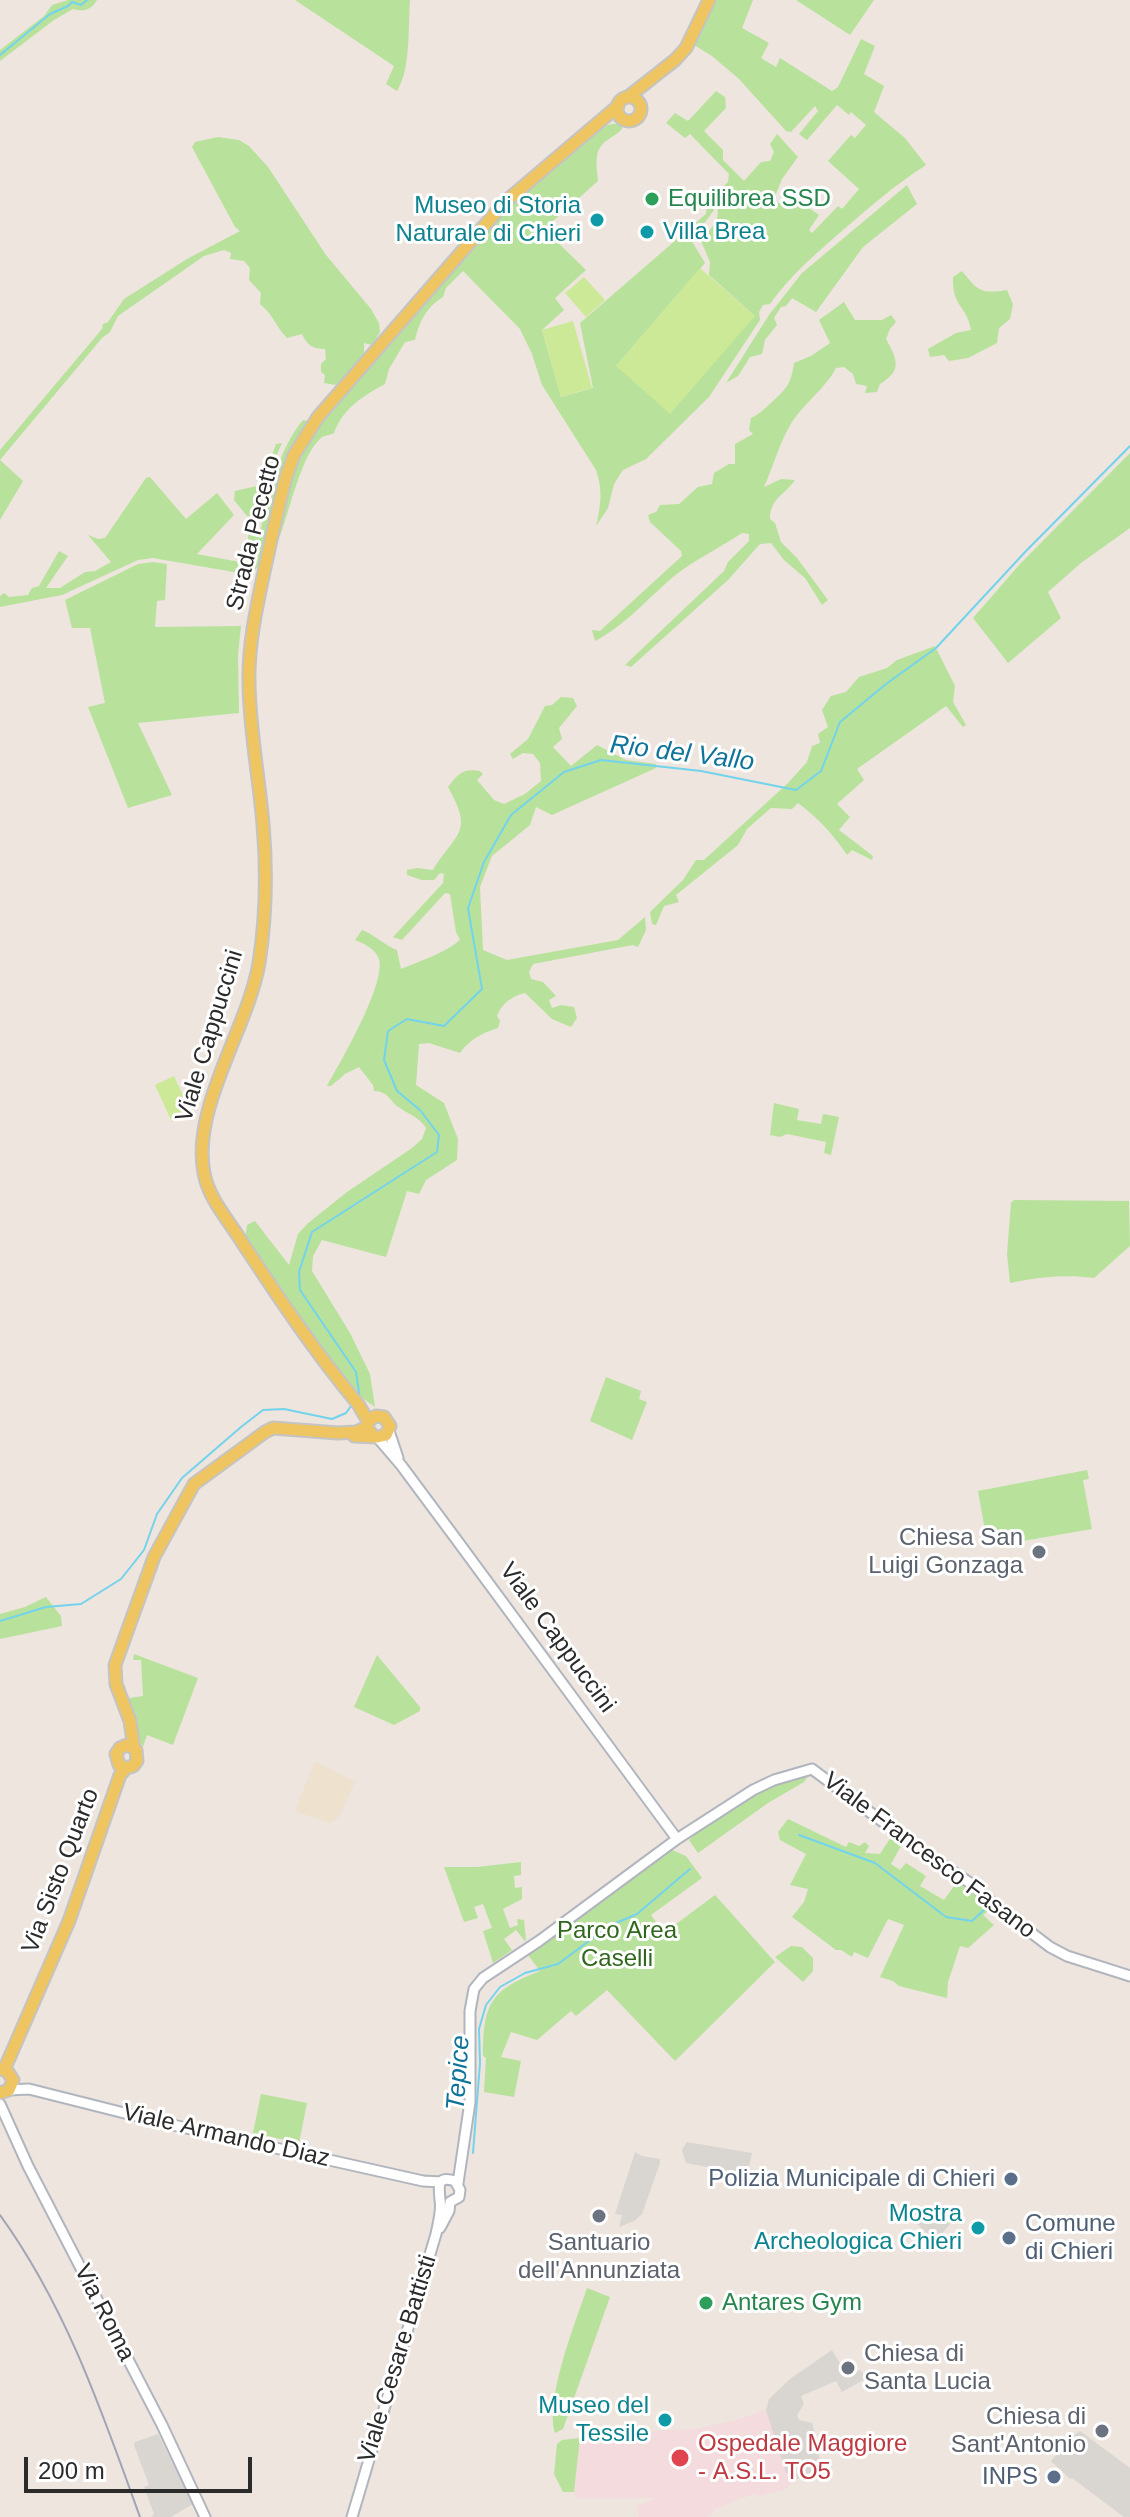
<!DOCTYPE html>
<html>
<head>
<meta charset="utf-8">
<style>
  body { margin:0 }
  #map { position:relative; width:1130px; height:2517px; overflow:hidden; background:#ede5de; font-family:Helvetica,sans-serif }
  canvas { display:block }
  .scale { position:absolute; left:24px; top:2457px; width:228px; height:36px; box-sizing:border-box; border:4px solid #2b2b2b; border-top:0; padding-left:10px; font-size:24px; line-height:28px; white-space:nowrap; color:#2b2b2b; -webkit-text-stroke:6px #fff; paint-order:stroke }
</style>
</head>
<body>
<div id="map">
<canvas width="1130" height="2517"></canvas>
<div class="scale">200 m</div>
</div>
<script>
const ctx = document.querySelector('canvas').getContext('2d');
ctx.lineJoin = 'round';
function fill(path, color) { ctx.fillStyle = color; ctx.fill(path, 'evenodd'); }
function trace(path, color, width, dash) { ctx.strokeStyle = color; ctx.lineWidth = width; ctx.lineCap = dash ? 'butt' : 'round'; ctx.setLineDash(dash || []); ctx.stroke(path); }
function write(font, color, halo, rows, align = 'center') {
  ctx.font = font + ' Helvetica,sans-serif'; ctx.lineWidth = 6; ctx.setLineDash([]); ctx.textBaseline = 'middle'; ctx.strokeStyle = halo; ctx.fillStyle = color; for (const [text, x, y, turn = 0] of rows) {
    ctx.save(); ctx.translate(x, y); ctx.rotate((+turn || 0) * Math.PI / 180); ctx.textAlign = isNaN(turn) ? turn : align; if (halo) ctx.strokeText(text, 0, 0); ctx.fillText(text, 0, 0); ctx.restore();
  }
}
fill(new Path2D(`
  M315 1761 355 1782 339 1817 330 1823 295 1811Z`), '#eee1cd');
fill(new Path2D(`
  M767 2409 791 2483 786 2489 758 2497 756 2494 748 2496 714 2509V2513L706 2517H639L638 2506 655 2498H576L574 2492 580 2434 696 2429 740 2419Z`), '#f3dbde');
fill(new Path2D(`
  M68 0H97C91 10 84 12 73 9L54 20 0 61V50L44 16 52 5Z
  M295 0H410C408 26 411 69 397 91L386 84 394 66Z
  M715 0H753L742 28 769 43 761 58 776 67 780 58 832 91 838 87 861 39 875 46 864 74 884 86 874 112 905 138 926 165C896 184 870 207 843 230 816 254 791 274 770 304L763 305 759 312 760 320 709 397 646 459 623 470 614 484 608 508 596 526C601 505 603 490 596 470L542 385 532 354 520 329 463 271 446 288 443 297C426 308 420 320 415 340L405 342 389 369 385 384C363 396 343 408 334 433 333 434 324 436 322 437 301 454 290 510 280 536L275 535C285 493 299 455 322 419L493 221 523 190 593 131C601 128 613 121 622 125V129C616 136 606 139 601 146 594 155 597 170 598 181L544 229 586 270 555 298 564 310 542 330 561 397 593 388 580 323 706 214 708 197 714 210 694 237 693 243 705 263 616 366 755 316 709 275 710 262 701 241C704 233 708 233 713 226 721 216 717 205 715 194L728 182 729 174 690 134 685 138 666 123 675 113 688 121 716 91 725 97 726 108 704 131 723 150V160L744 181 761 162 770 161 774 152 770 144 777 134 798 157 782 179 773 201 783 204 795 188 804 194 800 202 819 215 809 230 812 233 838 206 842 209 859 189 828 161 851 135 855 138 866 125 851 112 849 115 837 105 807 140 799 134 818 111 815 106 791 132 786 131 739 79 712 56 694 45Z
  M796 0H874L850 35Z
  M218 137 239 140 249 146 268 167 326 255 371 309 379 323 380 332 372 345 364 343V355L336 385 324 383 325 375 321 372V364L326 359 325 349C313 349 307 345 302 334L287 338C276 327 273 314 260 304L261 293 249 280 250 268 244 261 230 259 231 253 224 250 204 256 118 316 110 332 102 338 0 460 23 481 0 520V450L102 329 103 324 108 322 124 299 187 259 240 231 235 227 192 147 195 142Z
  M907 185 917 204 863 247 816 312 792 298 786 306 781 307 774 318 777 325 765 340 762 354 750 357 738 376 726 383 769 315 802 273Z
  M962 271C978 291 981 294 1007 290L1013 304 1010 319 999 328 997 343 968 358 949 361 944 355 930 357 928 349 956 333 971 330C967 305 952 308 953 277Z
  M844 302 855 320H882L891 315 896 322 890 329 886 339C897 359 903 370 880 384L877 392 865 393 867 386 856 384 853 374 844 367 836 368C826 388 805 402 792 422 779 443 774 465 764 487L781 479 795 480C785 495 770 498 770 519L775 523 781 542 797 558 828 600 822 605 805 578 784 560 771 543 760 544 728 580 631 667 625 665 724 571 728 562 749 541V534L742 533C720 548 694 560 673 577 647 599 626 625 595 641L592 630 600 631 682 556 681 551 650 522 648 515 656 512 660 505 679 504 698 487 712 484 714 473 729 464H735V444L753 434 749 430 751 418C760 414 764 409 772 402 787 388 791 384 794 363L811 356 830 343 819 320Z
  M303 420 311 422 298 440 264 559 251 575 153 558 138 560 62 595 0 607V596L4 593 9 597 28 595 32 588 39 586 59 551 68 556 46 588H60L85 572 95 571 111 562 88 535 98 539 105 538 146 478 150 477 186 519 217 493 234 515 197 554 245 563 248 560V534L257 535 260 532C270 492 277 452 303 420Z
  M282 443 271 468 260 517 252 522 234 500 235 491 261 485 276 444Z
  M1130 453V528L1081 563 1048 592 1061 618 1008 663 973 618 1020 564Z
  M153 562 167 564 165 600 157 601 155 627 241 626 238 655 239 713 138 723 172 795 128 808 88 707 105 703 90 628H72L65 600 138 564Z
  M935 646 955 686 953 702 966 725 963 727 946 706 857 769 864 780 837 804 850 817 839 830 873 856 872 860 852 850 847 855C833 834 818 818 798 803L792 809 771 808 747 829 738 845 676 895 679 902 664 906 656 925 652 924 650 912 683 880 696 860H704L788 783 807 762 812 746 820 743 818 734 828 727 822 710 831 696 846 692 859 677 887 668 897 660Z
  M561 697 573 698 577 706 559 728 562 739 553 747 571 766 597 745 626 760 656 764V768L552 815 536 807 530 825 492 856 480 887 483 950 507 960 618 940 645 917 646 930 638 947 633 945 533 964 529 972 531 979 543 982 556 996 549 1000 552 1008 561 1005 574 1007 577 1018 571 1027 552 1019 525 993C512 996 502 1003 497 1016L500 1021 498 1028C482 1033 470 1039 460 1053L429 1043 419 1044 416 1085 444 1103 458 1139 457 1160 426 1180 419 1194 407 1191 386 1257 322 1240 313 1256 312 1271 350 1333 370 1374 375 1407 357 1394 335 1364 329 1361 245 1239 247 1225 255 1221 289 1265 298 1234 307 1224 347 1192 412 1148 422 1139 426 1128C419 1117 410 1115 400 1108 389 1102 391 1092 374 1091L373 1085 359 1067 345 1074 331 1086H327C341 1061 386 984 379 959 375 948 364 944 355 940L362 930C375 935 384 945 397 950L401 969C422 960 443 954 460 940L456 932 450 894 445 893 402 940 393 937 443 883 444 874 440 873 434 880H422L407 875V870L417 868 433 870C457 831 474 834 448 787 458 774 463 768 480 771L483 774 477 780 494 800 504 804 525 794 541 781 540 763 533 754 523 753 513 759 510 754 528 739 545 706 552 705Z
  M774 1103 799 1109 797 1120 821 1124 823 1114 839 1117 831 1155 824 1153 826 1142 787 1134 780 1137 770 1135Z
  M1014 1200 1129 1201 1130 1246 1094 1278C1065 1274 1039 1277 1010 1283L1007 1254 1011 1203Z
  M606 1377 641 1391 639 1399 647 1402 632 1440 590 1421Z
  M1087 1470 1089 1479 1083 1480 1092 1529 988 1547 978 1491Z
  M46 1597 61 1616 62 1626 0 1639V1614L25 1607Z
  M134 1654 198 1678 173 1745 147 1735 143 1747 138 1739 136 1718 129 1700 130 1698 143 1696 141 1660H133Z
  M377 1655 420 1707V1711L394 1725 354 1707Z
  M799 1775H809L804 1782 768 1803 698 1853 689 1840 695 1834 751 1795Z
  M788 1819 846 1847 849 1842 859 1846 865 1842 869 1846 865 1853 880 1854 891 1837 901 1846 891 1864 900 1870 906 1863 926 1876 920 1886 944 1900 957 1882 992 1908 983 1915 994 1925 968 1948 960 1946 948 1982 947 1998 899 1986 893 1981 880 1977 904 1925 888 1919 868 1958 854 1952 852 1957 841 1950H836L792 1917 804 1902 808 1889 790 1885 806 1854 780 1840 778 1832Z
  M672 1850 686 1856 702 1878 651 1915 664 1933 715 1895 775 1962 675 2061 607 1990 576 2016 571 2011 537 2040 511 2032 501 2057 521 2061 514 2097 484 2092 486 2058 483 2056C483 2003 491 1990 540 1971L528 1955Z
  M521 1862V1875L514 1876 515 1888 522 1887V1899L503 1909 510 1928 518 1925 517 1919 524 1920 526 1940 525 1941 516 1930 504 1939 512 1950 493 1963 483 1931 492 1928 483 1904 474 1907 478 1918 464 1922 444 1867H477Z
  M791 1946 802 1947 813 1958V1971L803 1982 775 1957Z
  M261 2094 307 2103 299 2143 253 2133Z
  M587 2288 610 2297 563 2429 555 2433C545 2398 575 2324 587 2288Z
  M580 2438 574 2492H563L554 2474 557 2444 562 2440Z`), '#b8e29b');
fill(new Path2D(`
  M700 268 755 316 670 414 616 366Z
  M584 277 605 300 586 317 565 293Z
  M573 321 592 388 561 397 542 330Z
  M174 1076 191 1113 172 1122 155 1085Z`), '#cbe997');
fill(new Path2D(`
  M687 2142 752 2153 748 2170 745 2174 686 2163 682 2150Z
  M635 2152 642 2156 660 2159V2163L642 2214 634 2221 619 2227 622 2215 615 2214Z
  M934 2204 953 2221 935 2241 916 2223Z
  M832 2350 848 2377 860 2370 867 2378 842 2392 836 2381 801 2396 804 2404 797 2415 799 2420 812 2423 820 2449 817 2451 823 2466 791 2482 788 2473H786L766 2410 769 2399 790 2379Z
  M1080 2431 1130 2468V2517H1124L1072 2478 1070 2479 1051 2461 1070 2438Z
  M158 2434 193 2504 171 2517H151L154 2514 144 2487 149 2485 134 2445 135 2442Z`), '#d9d5d0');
trace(new Path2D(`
  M0 55 50 14 68 6 72 2 81 5 87 0
  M357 1397 359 1393 356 1372 300 1290 299 1272 312 1232 437 1152 439 1135 420 1110 397 1091 384 1060 388 1031 407 1019 444 1026 482 989 468 908 484 862 511 815 564 772 601 760 701 771 796 790 821 771 840 722 886 684 936 648 1026 551 1130 446
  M0 1621 46 1607 81 1604 121 1579 144 1550 157 1514 182 1478 241 1427 263 1410 284 1409 332 1419 346 1413 351 1406
  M799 1835 875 1863 946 1917 972 1921 986 1908
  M473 2153 480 2063 479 2029 486 2005 500 1987 525 1973 558 1964 609 1926 637 1914 690 1869`), '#73d3ec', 2);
const minor = new Path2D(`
  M389 1431 398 1458
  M377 1437 401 1465 456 1539 677 1839
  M9 2090 29 2089 164 2123 423 2181 441 2182
  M0 2104 28 2166 162 2425 205 2517
  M458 2183 470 2102V2011L474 1989 483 1978 539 1941 677 1839 753 1790 774 1780 812 1769 922 1851 973 1885 1000 1909 1050 1947 1067 1956 1130 1976
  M440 2228 449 2211 450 2202
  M352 2517 436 2234C438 2224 442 2210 440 2200 439 2187 436 2175 455 2181L460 2190 459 2197 450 2202`);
const major = new Path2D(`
  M628 97 675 60 686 48 709 0
  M617 109a12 12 0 1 1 24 0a12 12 0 1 1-24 0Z
  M368 1421 358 1404C314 1351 276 1294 238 1236 225 1216 208 1196 204 1173 191 1108 248 1028 259 963 266 918 267 870 263 824 259 778 250 732 249 685 248 646 256 610 264 572 271 540 278 508 286 477L294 455 318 417 505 202 618 106
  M354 1436 377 1437 386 1435 390 1426 384 1417 376 1416 368 1421 367 1427 372 1435
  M134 1748 130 1721 116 1684 115 1665 154 1557 194 1484 265 1432 273 1428 338 1433 356 1432 367 1427
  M126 1768 119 1765 116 1754 120 1748 127 1745
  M0 2069 7 2071 13 2080 9 2090 0 2093
  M4 2070 69 1921 120 1775 126 1768 133 1766 137 1761 136 1750 130 1746`);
trace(minor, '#b1b5be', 13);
trace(major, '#c4c4c4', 15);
trace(minor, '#fff', 9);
trace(major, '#eec561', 11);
trace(new Path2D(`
  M0 2215C66 2306 102 2412 140 2517`), '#a0a4b5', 2);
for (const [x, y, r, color] of [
  [652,199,8,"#2e9e5b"],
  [597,220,8,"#0f9aa8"],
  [647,232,8,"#0f9aa8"],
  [1039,1552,8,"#6b7280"],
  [1011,2179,8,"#5c6f8a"],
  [599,2216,8,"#6b7280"],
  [978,2228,8,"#0f9aa8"],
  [1009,2238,8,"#5c6f8a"],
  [706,2303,8,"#2e9e5b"],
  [848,2368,8,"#6b7280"],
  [665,2420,8,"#0f9aa8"],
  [1102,2431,8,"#6b7280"],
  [680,2458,10,"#e0444e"],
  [1054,2477,8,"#5c6f8a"]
]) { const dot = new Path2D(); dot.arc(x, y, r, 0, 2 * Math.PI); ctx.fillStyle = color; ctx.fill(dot); trace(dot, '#fff', 3); }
write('24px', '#27864d', '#fff', [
  ["Equilibrea SSD",668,199],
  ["Antares Gym",722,2303]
], 'left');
write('24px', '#0d838f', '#fff', [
  ["Museo di Storia",581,206],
  ["Naturale di Chieri",581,234],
  ["Villa Brea",663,232,"left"],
  ["Mostra",962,2214],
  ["Archeologica Chieri",962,2242],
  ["Museo del",649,2406],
  ["Tessile",649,2434]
], 'right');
write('24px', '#2b2b2b', '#fff', [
  ["Strada Pecetto",254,533,-76],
  ["Viale Cappuccini",210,1036,-73],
  ["Viale Cappuccini",557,1638,54],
  ["Viale Francesco Fasano",929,1856,37],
  ["Via Sisto Quarto",61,1871,-69],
  ["Viale Armando Diaz",226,2136,13],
  ["Via Roma",104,2313,63],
  ["Viale Cesare Battisti",398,2359,-73]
]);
write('24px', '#5b616d', '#fff', [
  ["Chiesa San",1023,1538],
  ["Luigi Gonzaga",1023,1566],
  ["Santuario",599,2243,"center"],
  ["dell'Annunziata",599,2271,"center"],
  ["Chiesa di",864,2354,"left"],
  ["Santa Lucia",864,2382,"left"],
  ["Chiesa di",1086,2417],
  ["Sant'Antonio",1086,2445]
], 'right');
write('24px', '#30671c', '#fff', [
  ["Parco Area",617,1931],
  ["Caselli",617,1959]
]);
write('24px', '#4e5e75', '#fff', [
  ["Polizia Municipale di Chieri",995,2179],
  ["Comune",1025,2224,"left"],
  ["di Chieri",1025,2252,"left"],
  ["INPS",1038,2477]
], 'right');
write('24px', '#be3a42', '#fff', [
  ["Ospedale Maggiore",698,2444],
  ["- A.S.L. TO5",698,2472]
], 'left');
write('italic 26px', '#10739a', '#fff', [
  ["Rio del Vallo",682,754,7],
  ["Tepice",459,2073,-86]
]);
</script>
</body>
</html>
